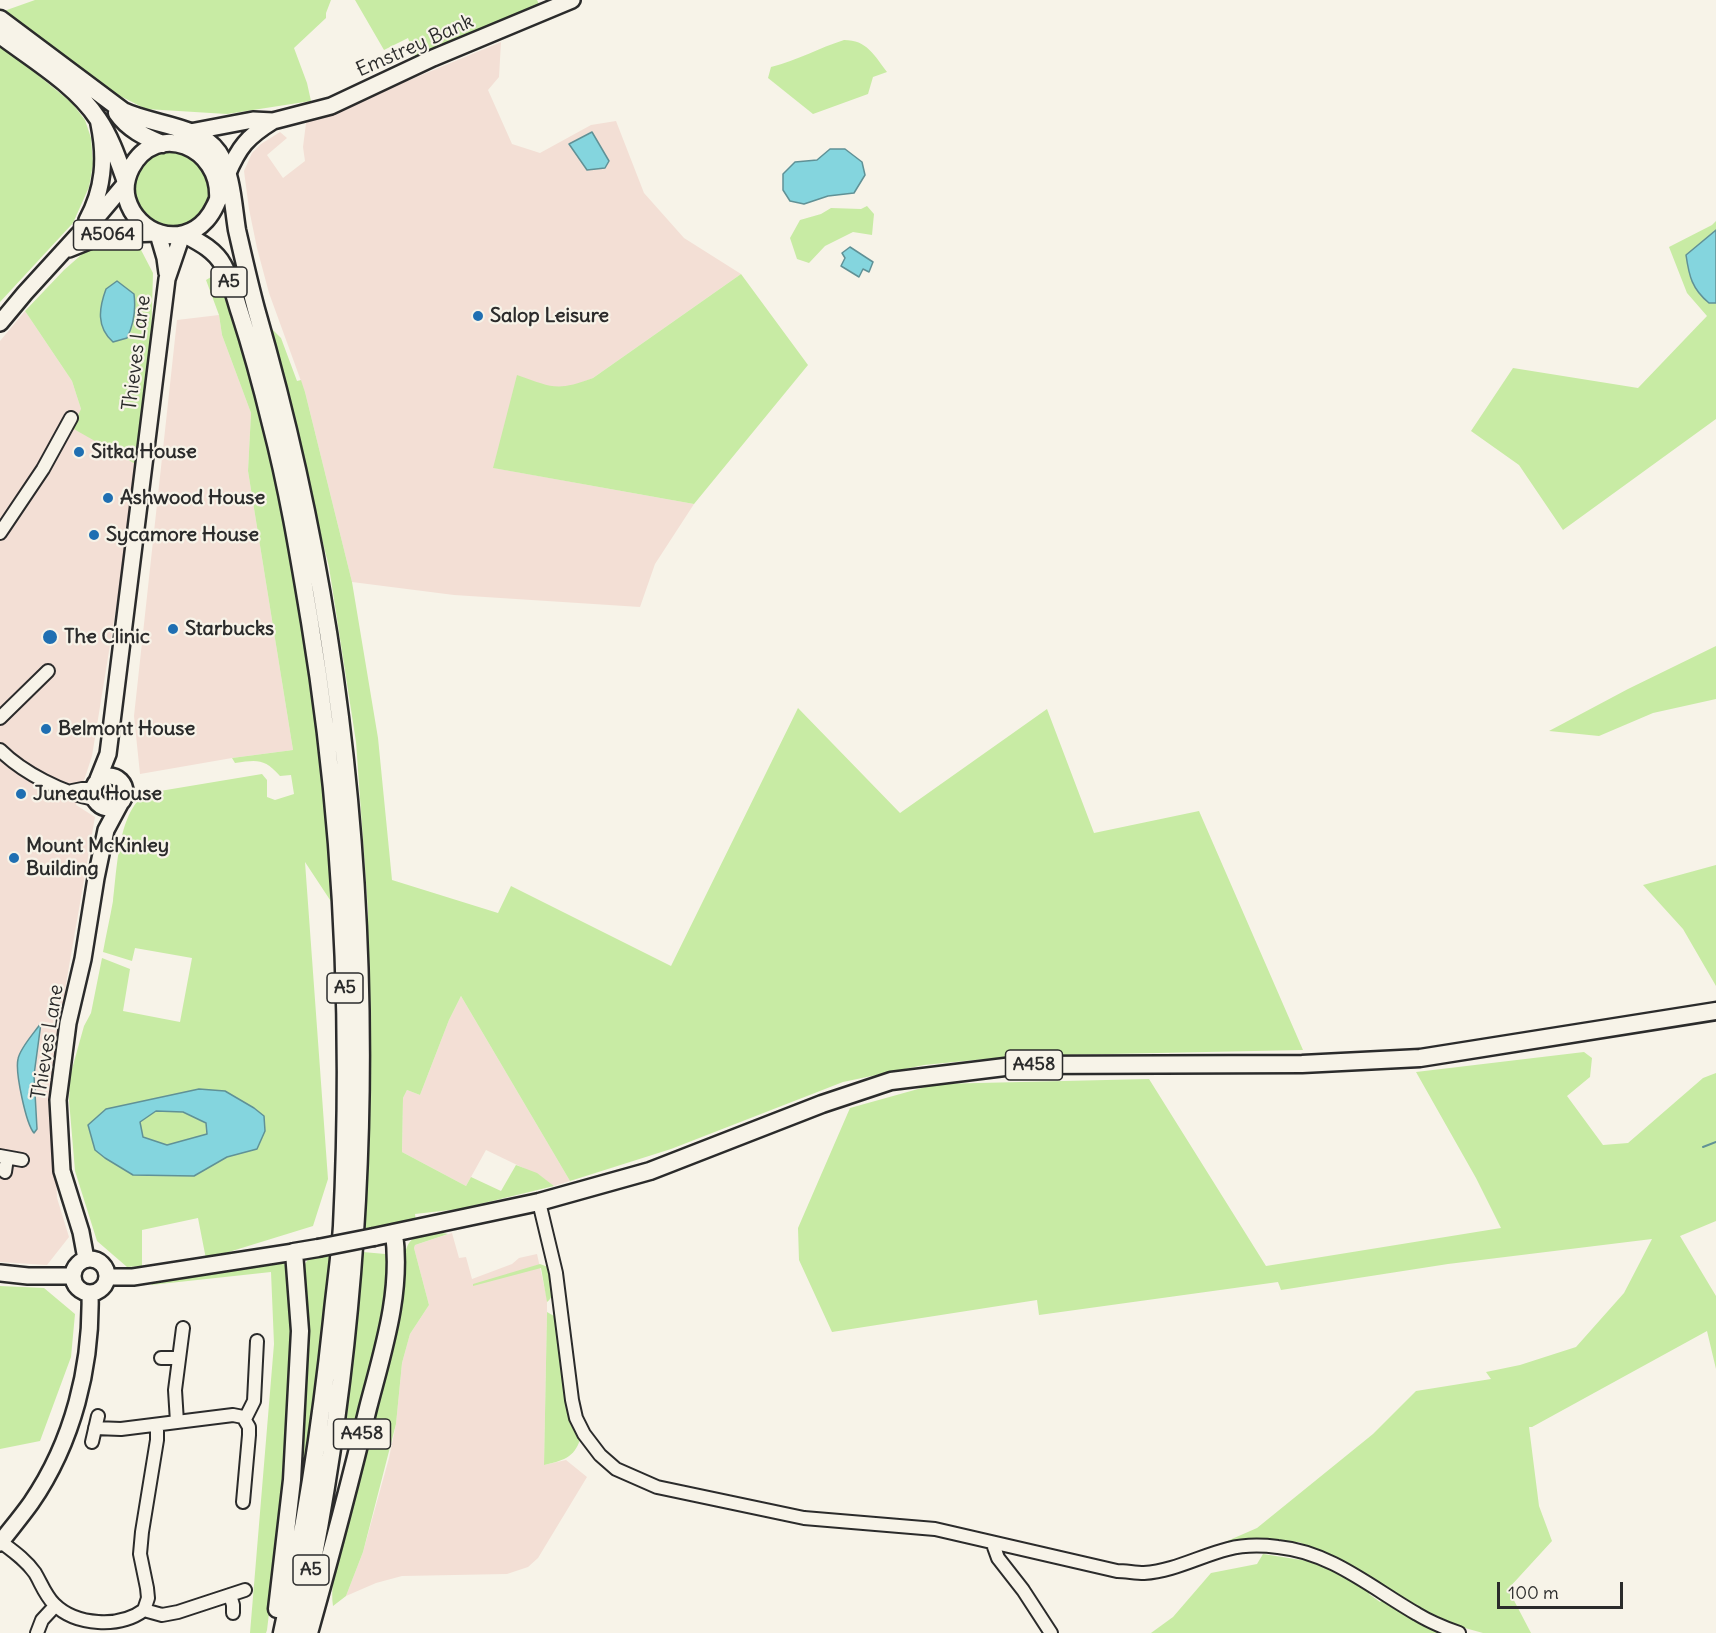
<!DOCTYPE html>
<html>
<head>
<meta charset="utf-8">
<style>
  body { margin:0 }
  #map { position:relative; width:1716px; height:1633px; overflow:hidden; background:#f7f3e8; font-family:Delius,sans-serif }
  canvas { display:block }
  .scale { position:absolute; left:1497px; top:1582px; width:126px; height:27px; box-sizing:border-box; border:3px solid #2b2b2b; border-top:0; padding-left:8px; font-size:18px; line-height:21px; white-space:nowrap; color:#2b2b2b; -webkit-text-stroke:4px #f7f3e8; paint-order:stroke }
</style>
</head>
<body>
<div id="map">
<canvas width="1716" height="1633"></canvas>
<div class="scale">100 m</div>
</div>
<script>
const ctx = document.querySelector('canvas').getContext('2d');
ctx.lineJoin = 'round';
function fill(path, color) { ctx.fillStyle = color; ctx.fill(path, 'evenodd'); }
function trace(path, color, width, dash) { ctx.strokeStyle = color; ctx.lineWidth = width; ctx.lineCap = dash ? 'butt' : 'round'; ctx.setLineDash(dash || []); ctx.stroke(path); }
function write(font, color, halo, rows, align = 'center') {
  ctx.font = font + ' Delius,sans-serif'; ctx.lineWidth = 4.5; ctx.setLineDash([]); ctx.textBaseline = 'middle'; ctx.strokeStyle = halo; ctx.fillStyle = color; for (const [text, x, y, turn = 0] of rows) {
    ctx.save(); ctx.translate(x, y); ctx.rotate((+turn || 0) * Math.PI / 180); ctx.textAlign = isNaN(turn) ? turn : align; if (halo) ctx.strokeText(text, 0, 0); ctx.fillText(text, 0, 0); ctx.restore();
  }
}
fill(new Path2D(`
  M501 42 499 77 488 90 512 144 540 153 591 125 616 121 644 193 684 238 741 274 593 378 573 386 553 388 494 468 694 504 655 564 640 607 454 595 352 582 305 392 269 293 257 248 249 209 244 171 252 153 261 144 280 132 287 138 267 155 283 178 305 161 303 147 306 123Z
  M25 311 72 381 81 409 139 466 92 756 76 805 95 817 67 978 52 1081 57 1198 69 1237 47 1265 0 1262V341Z
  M219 315 222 335 251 413 248 471 293 750 232 758 140 774 134 716 177 320Z
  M461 996 570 1181 554 1186 540 1176 486 1150 466 1186 402 1152 403 1098 407 1090 420 1095 449 1020Z
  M452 1233 459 1258 466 1257 472 1279 512 1264 519 1258 537 1254 547 1299V1312L544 1465 566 1460 587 1477 538 1558 528 1567 507 1574 402 1576 376 1583 346 1596 363 1552 389 1458 396 1424 402 1363 410 1334 429 1305 414 1248 415 1245Z`), '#f3dfd5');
fill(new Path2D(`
  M35 0H331L326 13V18L294 48 307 83 311 101 227 114 146 109 110 91 33 37 4 11Z
  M355 0H537L540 6 416 61 408 38 384 50Z
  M844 40C867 40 874 55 887 72L873 77 868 94 813 114 768 78 771 67C798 60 819 48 844 40Z
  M0 44 72 103 85 120 91 138 93 164 89 187 73 223 0 302Z
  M182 148 210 173C210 196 211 212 187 223 145 242 110 181 155 152 161 148 174 149 182 148Z
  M867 206 874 214 872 235 853 232 825 246 809 263 797 259 790 238 800 220 821 214 831 208 861 209Z
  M1716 221V230L1713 232 1709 303H1716V419L1563 530 1519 465 1471 431 1513 368 1638 388 1707 316 1687 293 1669 247 1712 225Z
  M107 245 140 248 153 273 151 344 139 466 72 428 81 409 72 381 25 311 64 270 89 248Z
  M216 274 250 369 298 590 315 700 334 906 305 862 328 1179 313 1226 206 1259 198 1218 142 1230V1266L127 1267 97 1241 75 1171 69 1100 70 1076 84 1026 91 1013 102 958 130 969 123 1011 180 1022 192 958 135 948 132 961 103 952C106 935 110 918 113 901 117 871 118 808 148 793L262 774 267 780V797L275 800 294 794 291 775 280 776C264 758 257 760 235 763L232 758 293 750 248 471 251 413 222 335 219 315 206 280Z
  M741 274 808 365 694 504 493 468 517 375C552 387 556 392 593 378Z
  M269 326 281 338 297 381 301 380 305 392 352 582 378 738 392 880 498 913 511 886 671 966 798 708 900 813 1047 709 1094 833 1199 811 1303 1050 1060 1055 985 1059 924 1065 843 1082 671 1149 570 1181 461 996 449 1020 420 1095 407 1090 403 1098 402 1152 466 1186 471 1177 501 1191 516 1165 537 1173 554 1186 459 1209 415 1214 416 1222 364 1229 369 1130 368 910 356 742 329 567Z
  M1716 646V699L1653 713 1599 736 1549 731 1628 689Z
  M1716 865V986L1683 929 1643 885Z
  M1584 1052 1592 1058 1590 1077 1567 1096 1603 1145 1628 1143 1703 1078 1716 1073V1221L1680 1236 1716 1296V1369L1707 1331 1532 1427H1529L1539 1506 1552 1541 1508 1589 1531 1633H1483L1454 1625 1423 1612 1384 1585 1299 1542H1225L1257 1528 1373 1434 1416 1391 1491 1379 1486 1372 1520 1365 1576 1347 1624 1293 1652 1239 1448 1264 1281 1290 1278 1282 1039 1315 1037 1300 832 1332 799 1260 798 1228 850 1108 936 1084 1149 1079 1266 1266 1501 1228 1476 1178 1416 1072Z
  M438 1232 448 1234 415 1245 414 1248 429 1305 410 1334 402 1363 396 1424 363 1552 346 1596 333 1606C329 1576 344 1536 351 1507 367 1444 384 1382 397 1319 401 1298 399 1265 407 1247 412 1234 426 1234 438 1232Z
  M332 1252 318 1397 294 1553H288L303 1267 311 1255Z
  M363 1252 385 1254 390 1272 370 1368 353 1428H346Z
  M280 1260 290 1270 294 1308 288 1421 280 1522 267 1630 266 1633H250L274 1344 271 1272 151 1285 156 1280Z
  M540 1264 548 1267C553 1277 558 1294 547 1302L541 1268 473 1286V1284Z
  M0 1286 44 1288 75 1314 71 1357 40 1441 0 1449Z
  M547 1312 554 1316 558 1321 565 1395 580 1439C575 1458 561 1461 544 1465Z
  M1263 1554 1308 1561 1336 1571 1369 1590V1594L1380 1602 1383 1599 1445 1633H1151L1173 1617 1211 1573 1257 1564Z`), '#c8eba4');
const water = new Path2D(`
  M592 132 609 161 605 168 587 170 569 144Z
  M830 149H845L862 162 865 175 854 193 828 196 804 204 790 201 783 190V174L795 162 817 160Z
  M1716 230V303H1709C1692 289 1689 276 1686 255Z
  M850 247 873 262 869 272 863 269 859 277 841 266 845 258 842 253Z
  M117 281 134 294C136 310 134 324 127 338L113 342C96 327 99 308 106 289Z
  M41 1023 34 1075 37 1129 34 1133C26 1124 15 1072 18 1059 20 1048 34 1033 41 1023Z
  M199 1089 225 1091 254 1108 264 1116 265 1131 257 1149 227 1157 194 1176 133 1175 105 1158 95 1150 88 1125 106 1109ZM156 1111 183 1112 206 1123 207 1134 167 1145 143 1137 140 1122Z`);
fill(water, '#84d5de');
trace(water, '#609196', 1.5);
trace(new Path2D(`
  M1703 1147 1716 1142`), '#609196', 2);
const minor = new Path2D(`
  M0 533 43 469 71 418
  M0 718 48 671
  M0 750C23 773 63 793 94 799
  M72 791 82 789H93
  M0 1156 22 1160
  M5 1172 7 1158
  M539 1202 556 1273 572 1400 576 1418 584 1434 600 1455 616 1469 657 1487 804 1518 935 1529 1117 1571C1126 1571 1135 1573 1144 1573 1174 1571 1200 1556 1228 1549 1243 1545 1262 1545 1278 1547 1331 1552 1373 1589 1417 1614 1430 1622 1445 1628 1459 1633
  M161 1358H179
  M245 1419 254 1401 257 1341
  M177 1422 175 1390 183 1328
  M95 1428 121 1429 233 1415 243 1417 249 1427V1435L243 1502
  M92 1442 98 1416
  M1 1542C13 1551 26 1560 35 1573 41 1583 45 1595 54 1604 76 1626 120 1628 144 1610L148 1598 147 1588 140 1554 142 1532 157 1440V1425
  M995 1543 994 1547 998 1558 1023 1590 1051 1633
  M230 1595 233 1605V1613
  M144 1610 162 1615 178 1612 245 1590
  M37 1633 42 1620 55 1606`);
const major = new Path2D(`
  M190 132 253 120 273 121 331 106 433 58 572 0
  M227 175C239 147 247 137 273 121
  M87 220C104 189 106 158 99 124
  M158 234 165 258 167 273
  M69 249 104 235 156 233
  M0 323 25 293 78 235 98 216 125 184
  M93 792a16 16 0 1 1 32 0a16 16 0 1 1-32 0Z
  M98 779 108 754 167 279 182 235
  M86 1259 81 1232 62 1171 58 1100 68 1023 83 959 96 878 106 830 121 802
  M73 1276a17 17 0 1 1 34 0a17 17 0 1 1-34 0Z
  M0 1273 28 1276H73
  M107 1277H133L294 1252
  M0 1543C10 1530 21 1517 31 1503 73 1442 92 1366 90 1293`);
const highway = new Path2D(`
  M0 19 123 111C152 125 199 125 218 152 232 173 233 205 237 230 243 256 249 283 256 309 380 737 394 1198 298 1633
  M0 35C32 59 76 85 98 119 111 138 118 160 126 182
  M117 113C128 129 145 137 162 144
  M218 200C222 146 156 120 131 168 126 178 124 188 127 199 137 234 180 249 206 220 217 208 221 190 227 175
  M184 234C199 242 215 250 223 265 231 279 235 298 240 313 252 350 262 387 271 424 288 489 299 556 310 622 343 822 352 1024 342 1226 340 1257 335 1289 332 1320 321 1425 305 1529 282 1633
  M374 1237 539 1202 650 1171 822 1104 891 1081 1021 1065 1302 1064 1420 1058 1716 1011
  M277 1609 292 1480 300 1331 294 1252 318 1248
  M309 1633C330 1558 350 1483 368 1408 383 1350 402 1293 394 1233`);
trace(minor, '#2b2b2b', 16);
trace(major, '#2b2b2b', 20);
trace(highway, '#2b2b2b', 21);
trace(minor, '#f7f3e8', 12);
trace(major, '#f7f3e8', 15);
trace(highway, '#f7f3e8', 16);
const highwayBridge = new Path2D(`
  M318 1248 374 1237`);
trace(highwayBridge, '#2b2b2b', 21, []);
trace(highwayBridge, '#f7f3e8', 16);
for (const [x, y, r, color] of [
  [478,316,6,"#1f6fb2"],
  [79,452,6,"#1f6fb2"],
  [108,498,6,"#1f6fb2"],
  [94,535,6,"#1f6fb2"],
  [173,629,6,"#1f6fb2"],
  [50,637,8,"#1f6fb2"],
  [46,729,6,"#1f6fb2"],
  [21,794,6,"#1f6fb2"],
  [14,858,6,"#1f6fb2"]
]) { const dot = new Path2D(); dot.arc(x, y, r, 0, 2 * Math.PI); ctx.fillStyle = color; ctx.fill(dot); trace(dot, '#f7f3e8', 2); }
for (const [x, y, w] of [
  [108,235,69],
  [229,282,36],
  [345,988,36],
  [1034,1065,57],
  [362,1434,57],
  [311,1570,36]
]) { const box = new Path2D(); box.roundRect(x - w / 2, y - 15, w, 30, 4.5); ctx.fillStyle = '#f7f3e8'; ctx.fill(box); trace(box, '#2b2b2b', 1.5); }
write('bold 18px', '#2b2b2b', null, [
  ["A5064",108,235],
  ["A5",229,282],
  ["A5",345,988],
  ["A458",1034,1065],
  ["A458",362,1434],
  ["A5",311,1570]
]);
write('20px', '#2b2b2b', '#f7f3e8', [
  ["Emstrey Bank",415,46,-24],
  ["Thieves Lane",137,353,-83],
  ["Thieves Lane",48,1042,-81]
]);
write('bold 20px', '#2b2b2b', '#f7f3e8', [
  ["Salop Leisure",490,316],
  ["Sitka House",91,452],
  ["Ashwood House",120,498],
  ["Sycamore House",106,535],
  ["Starbucks",185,629],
  ["The Clinic",64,637],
  ["Belmont House",58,729],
  ["Juneau House",33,794],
  ["Mount McKinley",26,846],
  ["Building",26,869]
], 'left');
</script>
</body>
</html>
